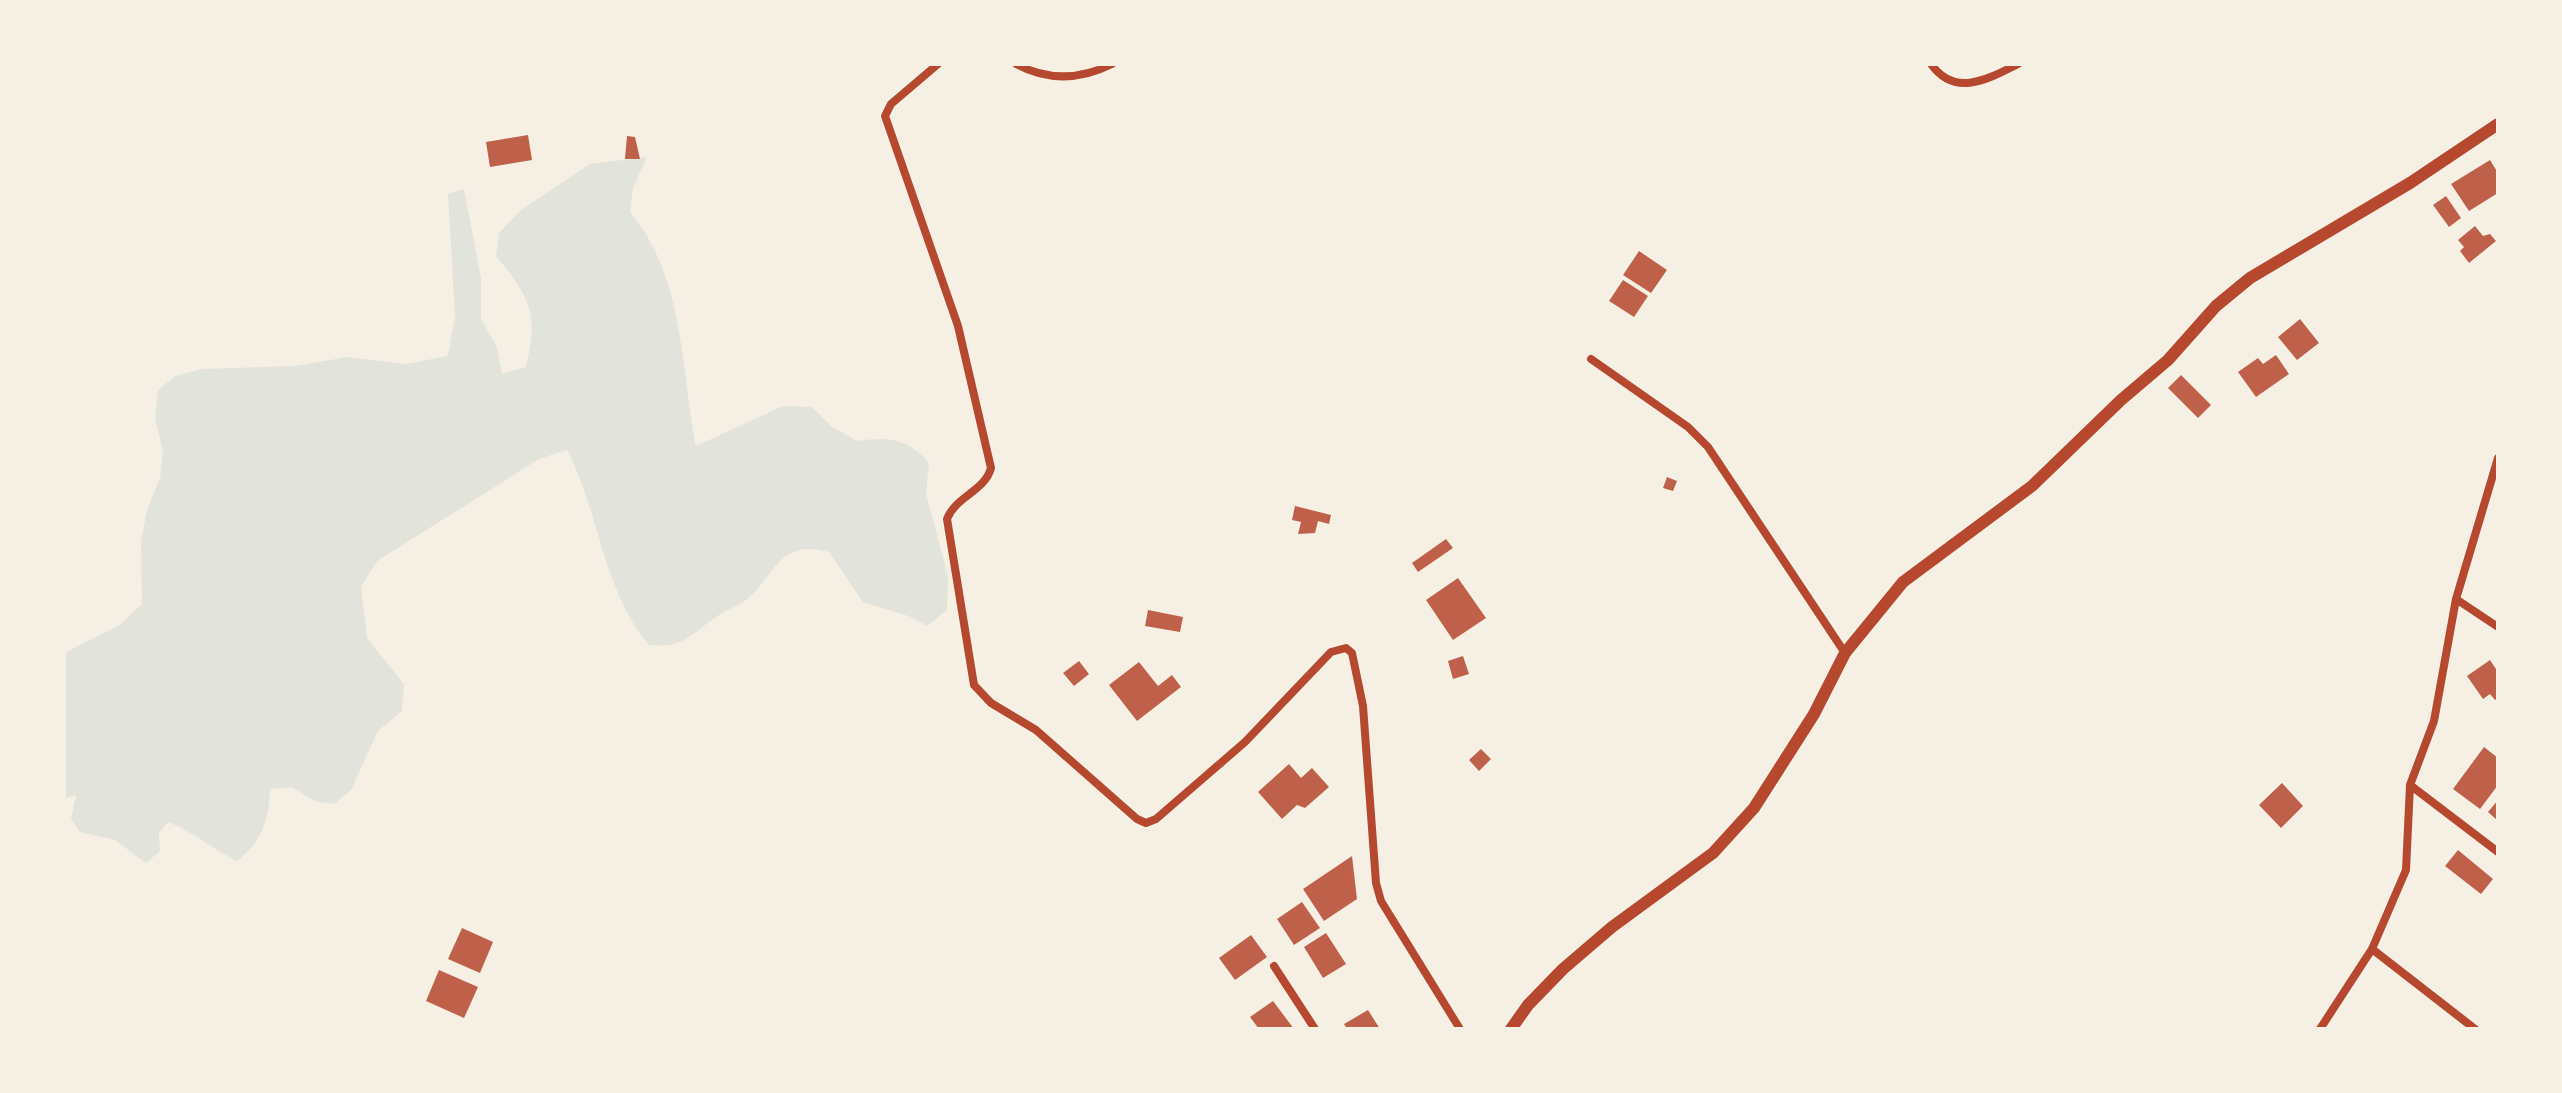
<!DOCTYPE html>
<html>
<head>
<meta charset="utf-8">
<style>
  body { margin:0 }
  #map { position:relative; width:2562px; height:1093px; overflow:hidden; background:#f6efe4; font-family:"Roboto Condensed",sans-serif }
  canvas { display:block }
  .frame { position:absolute; inset:0; border:66px solid #f6efe4; pointer-events:none }
</style>
</head>
<body>
<div id="map">
<canvas width="2562" height="1093"></canvas>
<div class="frame"></div>
</div>
<script>
const ctx = document.querySelector('canvas').getContext('2d');
ctx.lineJoin = 'round';
function fill(path, color) { ctx.fillStyle = color; ctx.fill(path, 'evenodd'); }
function trace(path, color, width, dash) { ctx.strokeStyle = color; ctx.lineWidth = width; ctx.lineCap = dash ? 'butt' : 'round'; ctx.setLineDash(dash || []); ctx.stroke(path); }
fill(new Path2D(`
  M647 157 633 188 630 212C684 276 681 367 696 446L783 406 812 407 831 426 857 441C888 436 909 439 929 463L926 494 948 576 947 610 927 626 911 617 863 602 829 552C779 538 775 576 746 600 739 606 727 609 719 615 692 633 684 649 649 645 602 589 600 513 567 450L539 459 377 561 361 587 367 638 404 684 402 711 378 731 351 790 334 804 315 801 291 787 270 789C269 821 262 841 237 861 212 849 194 832 168 822L159 833 160 851 146 863 115 840 80 832 71 819 76 795 64 799V653L120 625 142 604 141 542 147 510 160 478 163 451 155 419 158 390 175 376 202 369 294 366 348 357 406 364 448 356 455 316 448 194 464 189 481 278V318L497 348 502 374 526 367C539 314 530 297 496 256L499 233 521 210 590 164Z`), '#e2e4dc');
fill(new Path2D(`
  M528 135 532 160 490 167 486 142Z
  M627 136 635 137 640 159H625Z
  M2490 160 2498 173V193L2469 211 2451 184Z
  M2446 196 2461 218 2449 227 2433 205Z
  M2475 226 2483 236 2490 234 2496 241 2469 263 2460 251 2464 247 2458 240Z
  M1639 251 1667 270 1651 293 1623 275Z
  M1623 280 1648 296 1634 317 1609 301Z
  M2300 319 2319 343 2297 360 2278 337Z
  M2276 355 2289 374 2256 397 2238 372 2258 358 2263 364Z
  M2181 375 2211 405 2198 418 2168 388Z
  M1667 477 1677 481 1673 491 1663 488Z
  M1295 506 1331 515 1329 524 1318 521 1315 533 1298 534 1301 522 1292 520Z
  M1446 539 1453 548 1418 572 1412 563Z
  M1458 578 1486 618 1453 640 1426 600Z
  M1148 610 1183 617 1180 632 1145 626Z
  M1463 656 1469 674 1453 679 1448 661Z
  M2490 660 2498 672V698L2495 700 2490 694 2483 699 2467 676Z
  M1079 661 1089 674 1074 686 1063 673Z
  M1139 662 1158 686 1172 675 1181 687 1137 721 1109 685Z
  M2484 747 2498 758V785L2480 809 2453 789Z
  M1481 749 1491 759 1479 771 1469 760Z
  M1289 764 1301 778 1312 768 1329 787 1305 808 1297 805 1282 819 1258 792Z
  M2282 783 2303 806 2281 828 2259 805Z
  M2498 800V821L2488 812Z
  M2458 850 2493 879 2481 894 2445 866Z
  M1352 856 1357 899 1324 921 1303 889Z
  M1302 902 1320 928 1294 945 1277 919Z
  M462 928 493 942 480 973 448 959Z
  M1326 933 1346 964 1323 978 1304 947Z
  M1251 935 1267 957 1235 980 1219 958Z
  M439 970 478 987 464 1018 426 1001Z
  M1273 1001 1294 1029H1259L1250 1017Z
  M1368 1010 1380 1029H1347L1344 1024Z`), '#bf614a');
trace(new Path2D(`
  M938 64 891 104 885 116 958 326 991 468C985 491 955 497 947 519L974 685 991 703 1036 730 1137 819 1146 823 1156 819 1245 742 1331 652 1346 648 1352 653 1363 706 1376 883 1381 901 1460 1029
  M1016 64C1048 81 1080 80 1112 64
  M1931 64C1955 98 1988 79 2018 64
  M1591 359 1688 427 1708 447 1845 653
  M2456 599 2498 627
  M2410 785 2498 852
  M2372 949 2475 1029
  M1274 966 1315 1029
  M2320 1029 2372 949 2406 870 2410 785 2434 721 2456 599 2498 458`), '#b5482f', 8);
trace(new Path2D(`
  M1511 1029 1528 1005 1563 969 1612 927 1713 853 1754 808 1814 714 1845 653 1903 582 2032 486 2121 400 2168 360 2216 306 2250 278 2410 183 2498 124`), '#b5482f', 12);
</script>
</body>
</html>
